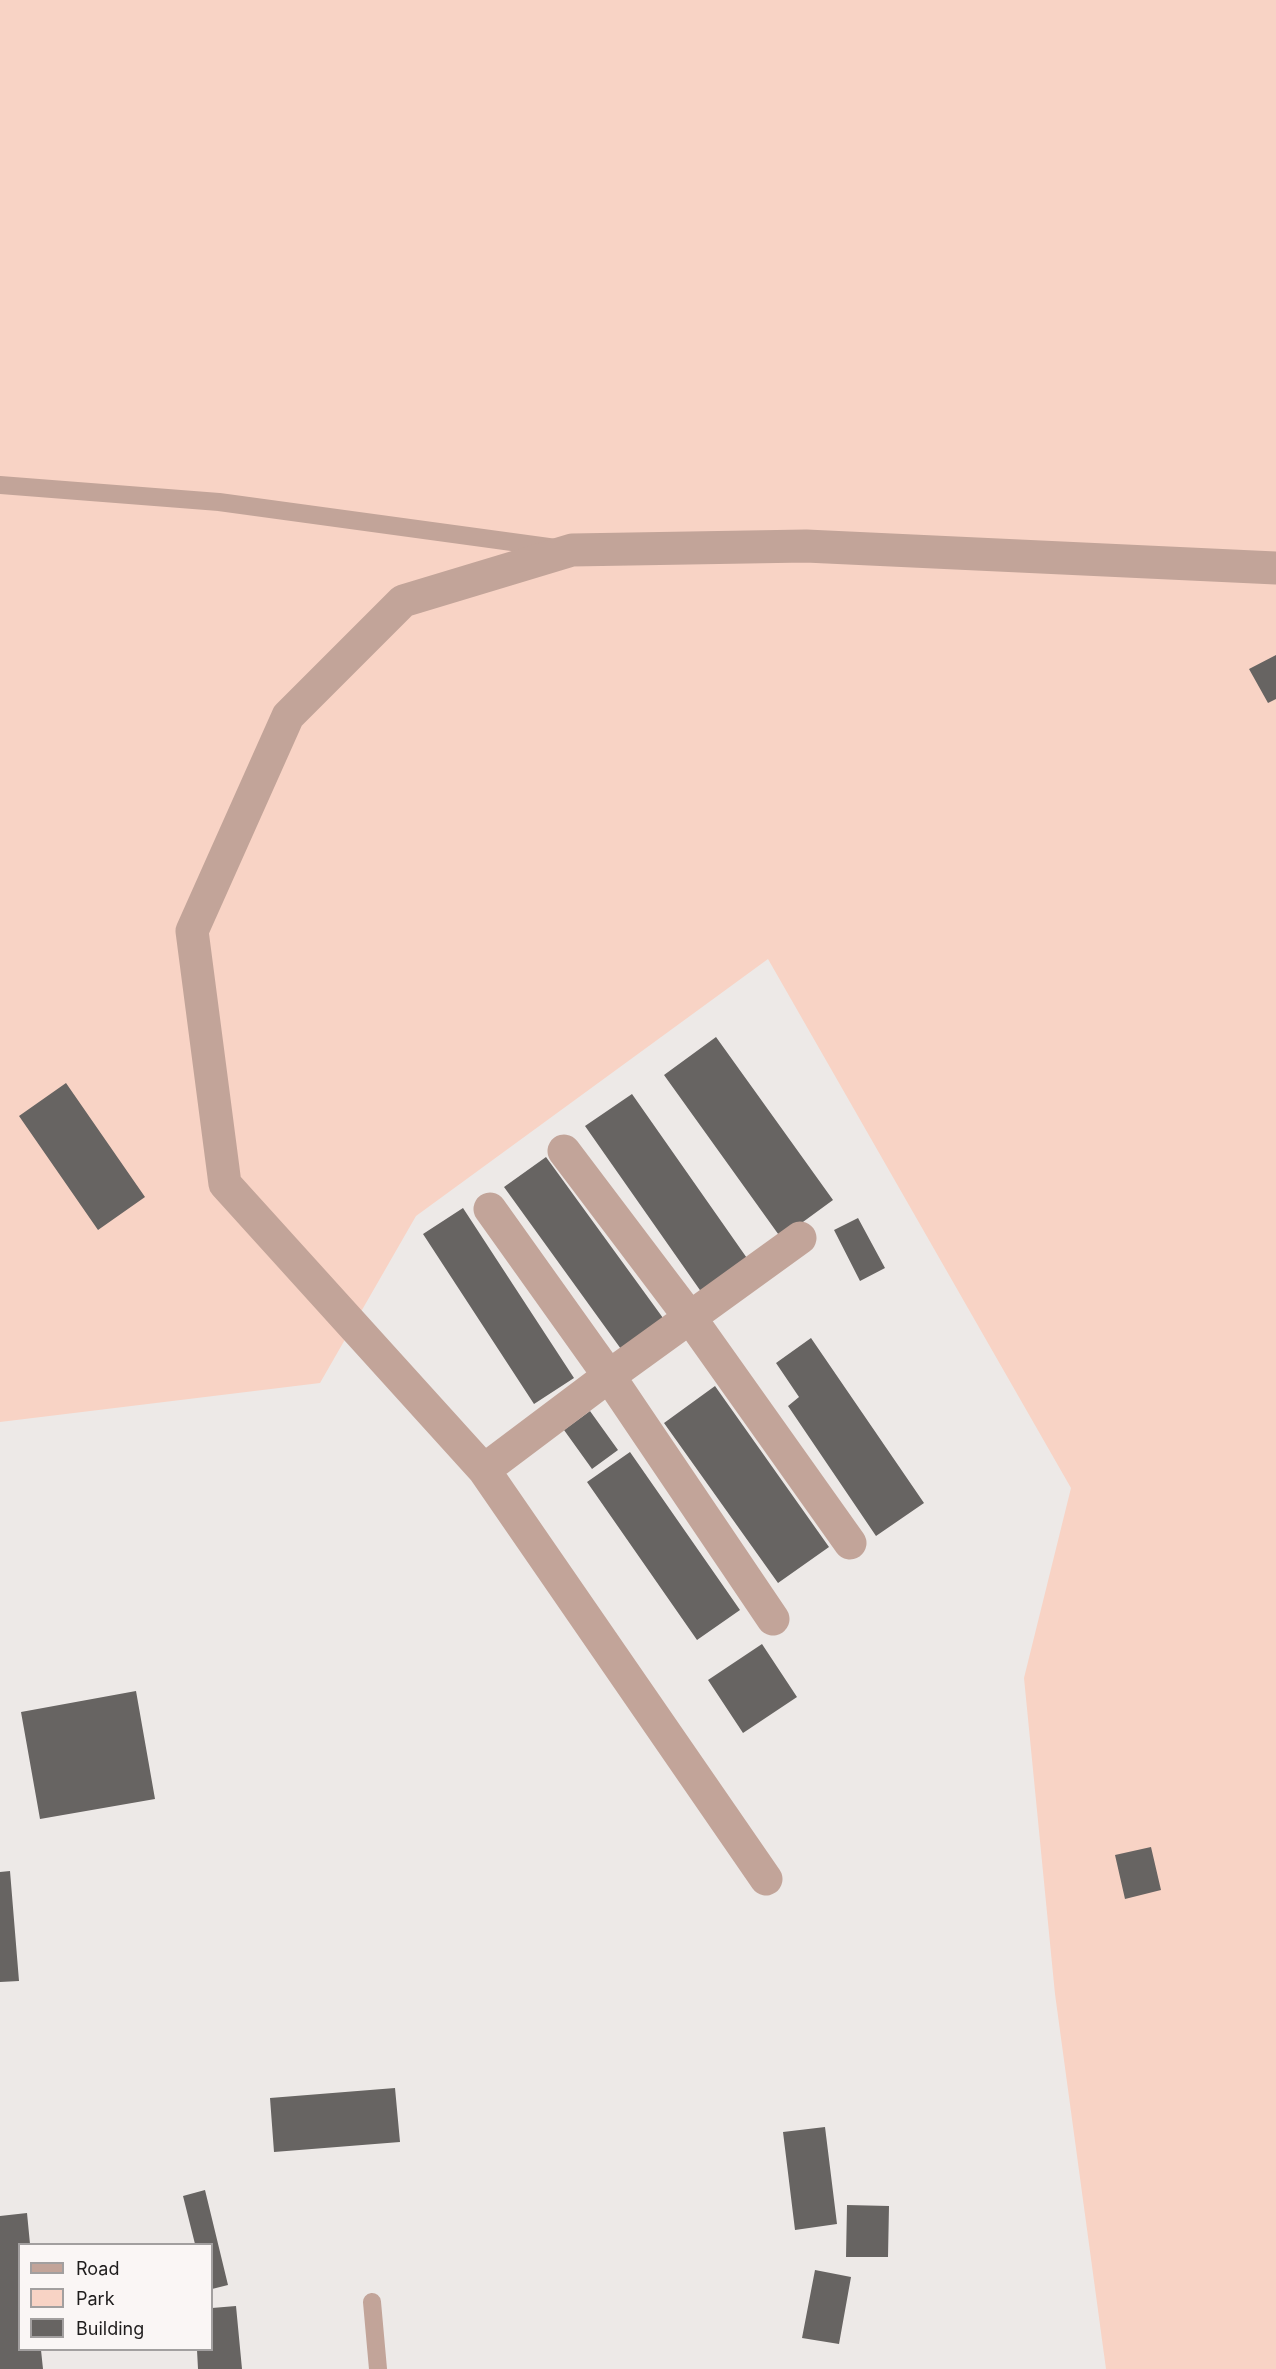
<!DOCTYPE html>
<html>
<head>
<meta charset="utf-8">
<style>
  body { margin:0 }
  #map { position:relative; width:1276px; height:2369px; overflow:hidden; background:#ede9e7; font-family:Inter,sans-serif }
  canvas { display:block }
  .legend { position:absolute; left:18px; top:2243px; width:195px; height:108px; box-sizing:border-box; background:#faf6f5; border:2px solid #a29f9f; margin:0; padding:8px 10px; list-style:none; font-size:18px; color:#1f1d1d }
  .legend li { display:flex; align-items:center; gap:12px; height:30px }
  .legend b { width:30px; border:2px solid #a29f9f }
</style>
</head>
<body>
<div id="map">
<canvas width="1276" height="2369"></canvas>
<ul class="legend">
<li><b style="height:8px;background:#c2a499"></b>Road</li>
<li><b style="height:16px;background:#f8d3c5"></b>Park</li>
<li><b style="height:16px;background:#676462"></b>Building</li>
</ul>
</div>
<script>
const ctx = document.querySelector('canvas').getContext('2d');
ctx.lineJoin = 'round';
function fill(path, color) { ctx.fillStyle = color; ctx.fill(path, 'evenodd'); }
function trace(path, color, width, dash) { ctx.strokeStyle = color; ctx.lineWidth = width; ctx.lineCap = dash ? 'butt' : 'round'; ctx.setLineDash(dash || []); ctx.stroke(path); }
fill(new Path2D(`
  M0 0H1276V2369H1106L1055 1994 1024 1678 1071 1488 768 959 416 1216 320 1383 0 1422Z`), '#f8d3c5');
fill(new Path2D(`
  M1276 655V699L1268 703 1249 669Z
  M716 1037 833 1200 781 1238 664 1075Z
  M66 1083 145 1197 98 1230 19 1116Z
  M632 1094 749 1261 702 1293 585 1126Z
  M546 1157 663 1318 621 1349 504 1187Z
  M463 1208 574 1378 534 1404 423 1234Z
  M858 1218 885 1268 860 1281 834 1230Z
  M811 1338 924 1503 876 1536 788 1406 799 1397 776 1363Z
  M715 1386 829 1547 778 1583 664 1423Z
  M590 1411 618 1450 592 1469 564 1430Z
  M630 1452 740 1610 697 1640 587 1482Z
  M762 1644 797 1697 743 1733 708 1680Z
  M136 1691 155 1799 40 1819 21 1712Z
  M1151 1847 1161 1890 1125 1899 1115 1855Z
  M10 1871 19 1981 0 1982V1872Z
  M395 2088 400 2142 274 2152 270 2098Z
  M825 2127 837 2224 795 2230 783 2132Z
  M205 2190 228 2285 212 2289V2244H195L183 2196Z
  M847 2205 889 2206 888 2257H846Z
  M27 2213 30 2244H20V2350H41L43 2369H0V2216Z
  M815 2270 851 2277 839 2344 802 2338Z
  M236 2306 242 2369H198L197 2350H212V2308Z`), '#676462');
trace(new Path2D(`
  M0 485 219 502 556 548
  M372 2302 378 2369`), '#c2a499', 18);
trace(new Path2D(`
  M564 1151 691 1319 850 1543
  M490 1209 609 1376 773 1619
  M484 1470 609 1376 800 1238
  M766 1879 484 1470 225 1184 192 931 288 716 403 601 572 550 806 546 1276 568`), '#c2a499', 33);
</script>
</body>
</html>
